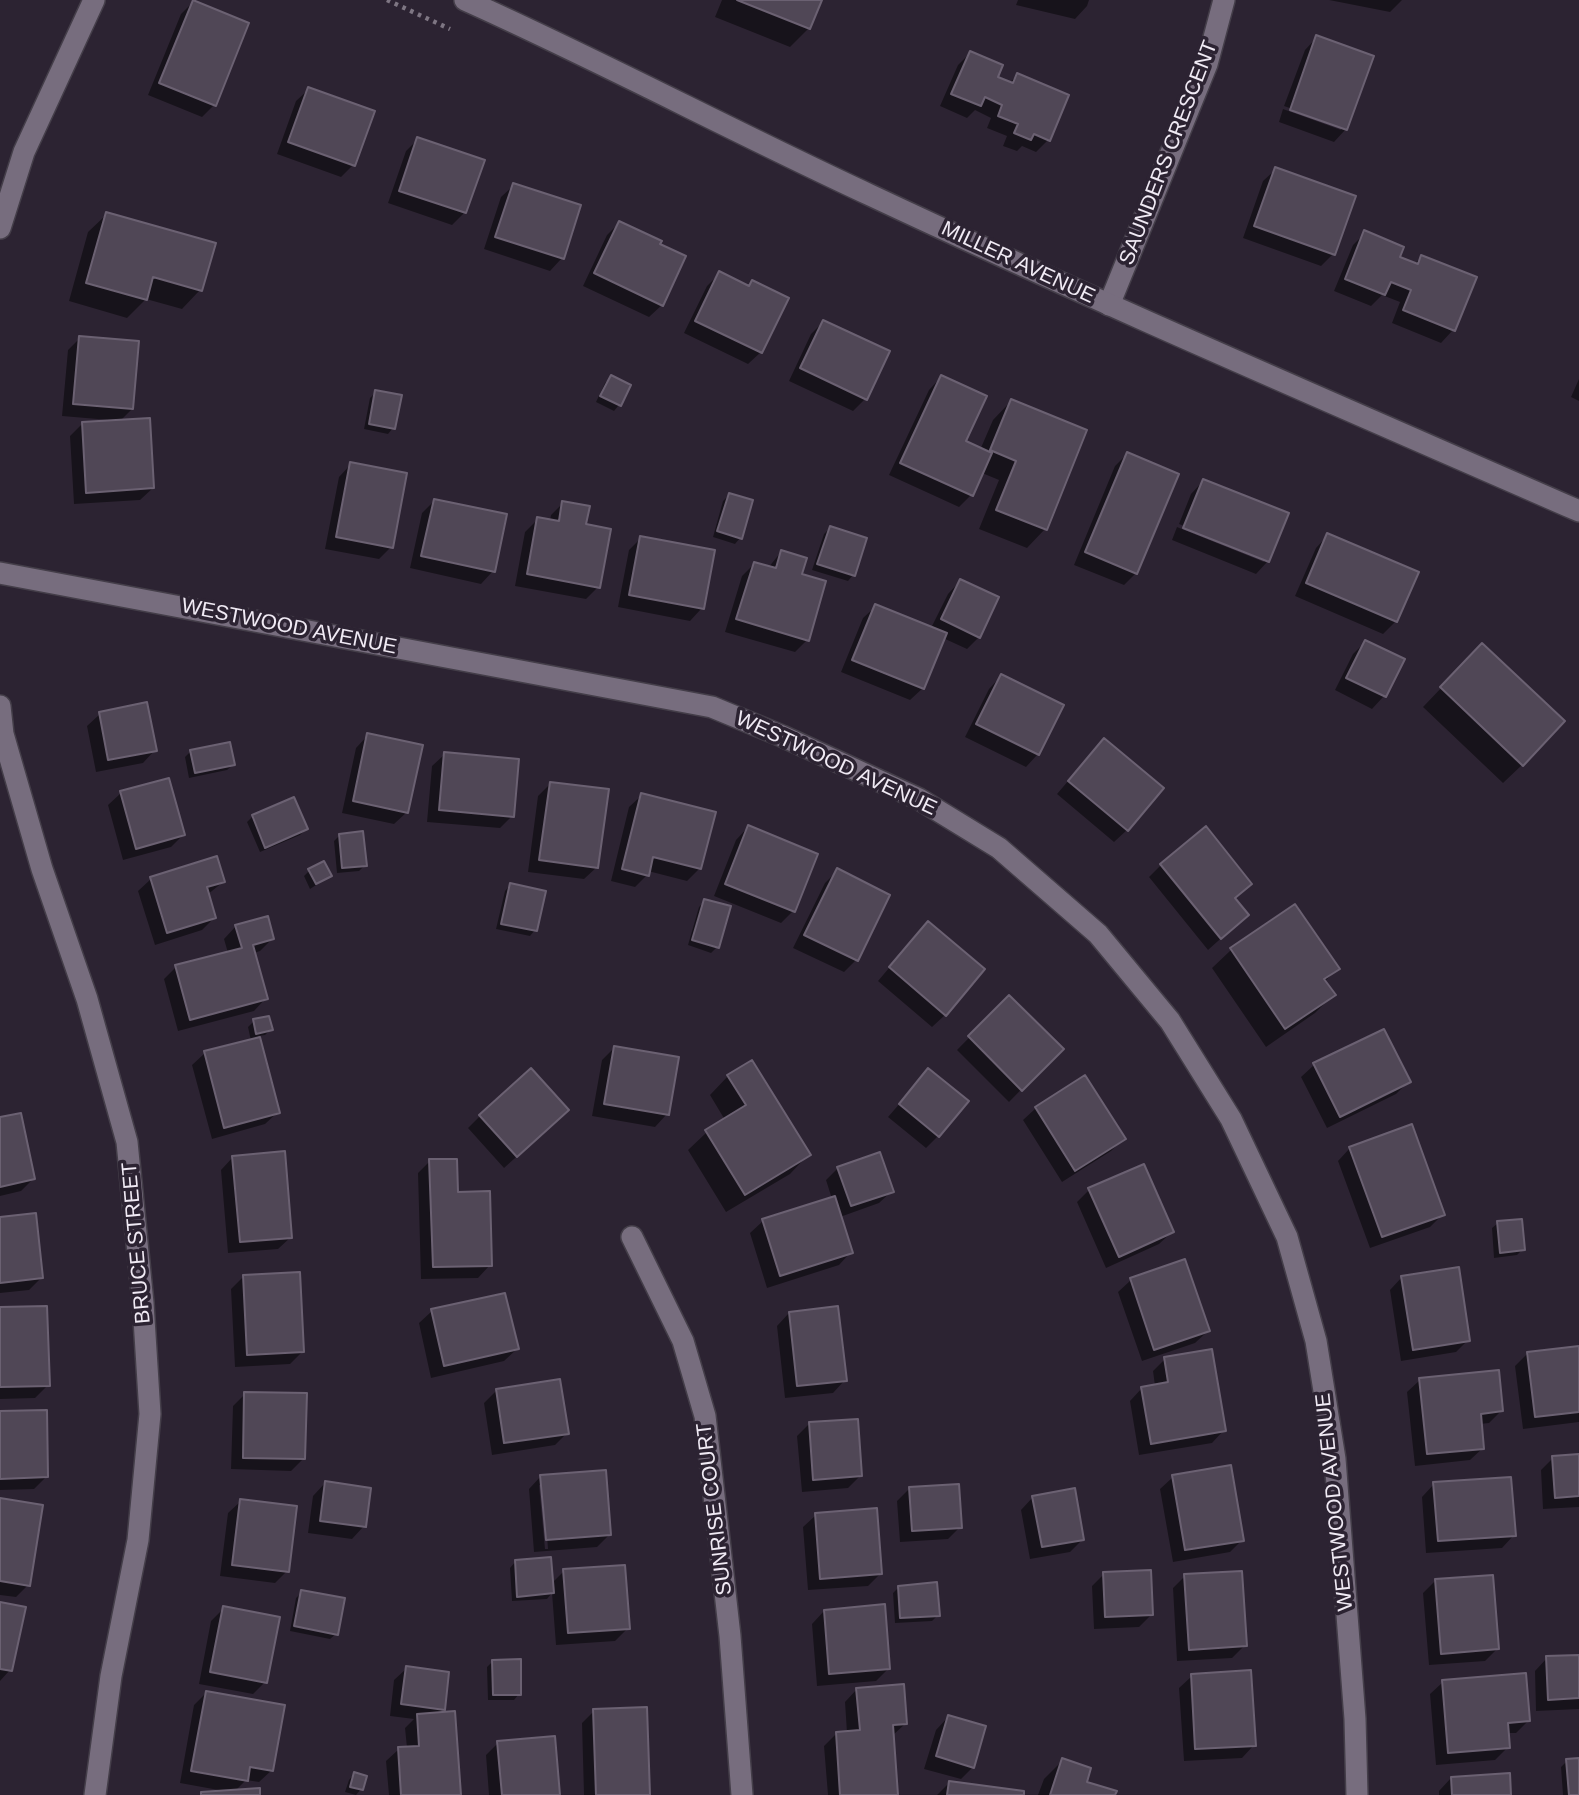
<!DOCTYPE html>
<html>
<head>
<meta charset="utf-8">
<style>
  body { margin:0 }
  canvas { display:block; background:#2c2332 }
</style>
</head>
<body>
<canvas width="1579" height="1795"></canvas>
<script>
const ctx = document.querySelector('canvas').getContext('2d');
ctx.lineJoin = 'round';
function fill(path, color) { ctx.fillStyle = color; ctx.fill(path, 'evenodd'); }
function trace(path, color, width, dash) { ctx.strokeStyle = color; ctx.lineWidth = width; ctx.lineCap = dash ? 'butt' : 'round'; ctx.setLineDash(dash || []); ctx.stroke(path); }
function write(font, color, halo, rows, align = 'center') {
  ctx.font = font + ' Arial,sans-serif'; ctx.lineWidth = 7; ctx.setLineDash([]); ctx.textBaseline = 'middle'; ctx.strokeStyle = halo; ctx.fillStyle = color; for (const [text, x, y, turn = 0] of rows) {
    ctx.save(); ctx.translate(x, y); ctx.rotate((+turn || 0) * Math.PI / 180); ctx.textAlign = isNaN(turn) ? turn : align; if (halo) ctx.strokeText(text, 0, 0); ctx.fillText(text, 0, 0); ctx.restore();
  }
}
fill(new Path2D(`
  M722 0H821L809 28 790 47 715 17Z
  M1018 0H1089L1087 6 1075 19 1016 5Z
  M1329 0H1402L1390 12Z
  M193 2 214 105 202 117 148 95 181 14Z
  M1317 37 1346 129 1334 142 1279 122 1283 109 1341 130V126L1284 106 1305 50Z
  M970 53 996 78 1009 83 1018 75 1048 140 1036 152 1022 146 1017 151 1003 146 1007 136 987 128 991 118 975 110 967 118 940 106 958 65Z
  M309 89 353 165 341 177 277 154 296 101Z
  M418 139 465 212 452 225 388 203 406 151Z
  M1276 169 1333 254 1321 266 1243 238 1263 181Z
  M514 185 562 258 550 271 484 249 501 197Z
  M107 214 214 244 200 290 182 309 146 299 127 318 69 301 88 232Z
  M619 223 662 305 649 317 583 286 607 235Z
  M1365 233 1398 258 1414 264 1422 257 1475 278 1453 330 1441 343 1392 323 1400 302 1382 295 1371 306 1334 291 1353 245Z
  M720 273 747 287 752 282 761 352 748 364 684 333 707 286Z
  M823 322 865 399 853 411 789 381 811 334Z
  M80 338 132 409 119 422 153 488 140 500 74 504 70 436 82 424 109 422V420L62 416 68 350Z
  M611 377 619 405 614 411 596 402 605 383Z
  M941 377 963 442 980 450 993 420 1011 401 1045 529 1027 548 979 529 999 480 982 473 971 495 959 507 889 475 929 390Z
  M1579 379V401L1571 397Z
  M376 392 393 428 388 434 364 429 370 398Z
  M1127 454 1136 573 1124 585 1074 565 1115 466Z
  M351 464 391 547 379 559 325 549 339 477Z
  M1203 481 1268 561 1256 574 1172 540 1177 527 1264 562V558L1179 524 1191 494Z
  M729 495 740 538 735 544 713 537 723 501Z
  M435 500 493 571 481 584 410 568 422 513Z
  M563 503 598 587 586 599 515 586 525 532 538 519 550 521 551 515Z
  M830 528 853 575 848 581 812 570 824 534Z
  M1328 535 1396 621 1383 634 1295 596 1316 548Z
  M641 538 702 608 690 621 618 607 629 550Z
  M781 552 800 575 807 640 795 652 725 632 742 576 754 564 768 568Z
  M960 581 979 637 967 649 943 638 923 688 910 700 841 672 863 618 876 606 931 628 948 594Z
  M1365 642 1403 660 1384 696 1372 709 1335 690 1353 654Z
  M1464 664 1522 765 1503 783 1423 707Z
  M1001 676 1038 754 1026 767 965 737 989 689Z
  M100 714 155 750 143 763 96 772 87 726Z
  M368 735 407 812 394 824 342 813 356 748Z
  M191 751 233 765 227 770 189 778 185 757Z
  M1092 753 1127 830 1114 842 1057 794Z
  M445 754 512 816 500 828 427 822 432 766Z
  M550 784 597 867 584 879 528 872 538 796Z
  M121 793 183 835 171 847 123 860 108 805Z
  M642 795 700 868 687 881 648 871 647 875 635 887 611 881 629 807Z
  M253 816 306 829 300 835 260 852 247 822Z
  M748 827 793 911 781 923 714 896 736 840Z
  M340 835 365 865 359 871 337 873 334 841Z
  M1161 865 1247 915 1208 950 1149 877Z
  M310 870 330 876 310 889 304 876Z
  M837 871 856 960 844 972 793 948 825 883Z
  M151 879 223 882 207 895 214 918 202 930 155 945 138 891Z
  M510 885 535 930 530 936 496 929 505 891Z
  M705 901 717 947 711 953 688 945 699 907Z
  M1295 906 1338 968 1324 982 1333 995 1315 1013 1266 1047 1212 968 1231 950Z
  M236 926 272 939 260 951 254 953 266 998 254 1011 178 1031 164 979 176 967 228 953 224 939Z
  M916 936 945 1015 932 1027 878 981Z
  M1009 997 1061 1049 1009 1102 957 1050Z
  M254 1021 271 1029 265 1035 258 1036 278 1112 265 1124 212 1139 192 1065 205 1053 251 1041 248 1027Z
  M1383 1031 1408 1082 1396 1094 1327 1128 1301 1077 1314 1065Z
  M614 1048 667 1114 655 1127 592 1116 602 1060Z
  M928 1071 938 1136 926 1148 888 1117Z
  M728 1076 808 1155 790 1174 726 1212 688 1150 707 1132 725 1120 710 1095Z
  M1036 1108 1124 1138 1111 1151 1062 1182 1023 1120Z
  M480 1116 555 1122 504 1168 468 1128Z
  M0 1119 33 1179 21 1191 0 1196Z
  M1350 1148 1443 1214 1430 1227 1370 1248 1338 1161Z
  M233 1157 291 1237 278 1249 228 1253 221 1170Z
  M430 1161 456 1194 490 1265 478 1278 421 1279 418 1173Z
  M838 1168 892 1191 879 1203 840 1217 851 1252 839 1265 767 1288 750 1233 763 1221 832 1199 826 1180Z
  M1089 1190 1172 1232 1159 1244 1106 1268 1077 1202Z
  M0 1219 42 1277 29 1290 0 1293Z
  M1498 1223 1523 1249 1517 1255 1494 1258 1492 1228Z
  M1184 1261 1208 1331 1195 1343 1142 1361 1118 1292 1131 1280Z
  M244 1276 302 1352 290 1364 235 1367 231 1289Z
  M1402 1277 1468 1340 1456 1352 1401 1361 1390 1290Z
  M0 1309 48 1385 35 1398 0 1399Z
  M432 1311 517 1349 504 1361 431 1378 419 1323Z
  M789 1313 845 1380 833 1393 785 1398 777 1326Z
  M1579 1347V1422L1523 1429 1515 1366 1528 1353Z
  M1165 1359 1224 1430 1212 1443 1139 1455 1130 1401 1142 1388 1155 1386 1153 1371Z
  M1420 1380 1501 1411 1489 1423 1480 1424 1483 1448 1470 1460 1415 1466 1407 1392Z
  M497 1390 567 1433 555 1445 492 1455 484 1403Z
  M245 1394 304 1458 291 1471 231 1469 233 1406Z
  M0 1413 46 1477 34 1489 0 1490Z
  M809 1424 861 1475 848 1488 802 1492 797 1436Z
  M1579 1456V1507L1543 1509 1541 1470 1553 1458Z
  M541 1476 610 1534 597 1547 534 1552 529 1489ZM539 1485H543L548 1549H545Z
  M1173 1477 1242 1540 1230 1552 1173 1562 1160 1489Z
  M325 1483 364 1526 352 1539 308 1533 313 1496Z
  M1434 1484 1514 1535 1502 1548 1426 1553 1422 1497Z
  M909 1489 960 1527 948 1539 900 1542 897 1501Z
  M1033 1497 1082 1540 1070 1552 1030 1559 1021 1510Z
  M0 1500 28 1585 16 1597 0 1595Z
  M241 1501 287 1571 275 1583 220 1576 228 1513Z
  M816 1515 880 1574 868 1586 808 1590 803 1527Z
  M515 1562 551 1584 564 1571 628 1628 615 1641 556 1645 552 1593 547 1599 512 1601 510 1568Z
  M1104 1574 1151 1615 1139 1627 1094 1629 1092 1586Z
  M1185 1576 1245 1645 1232 1658 1177 1661 1173 1588Z
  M1435 1581 1497 1649 1485 1661 1429 1665 1423 1593Z
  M899 1587 938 1615 932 1621 895 1623 893 1593Z
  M302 1592 336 1634 330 1639 290 1631 296 1598Z
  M0 1603 10 1670 0 1681Z
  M224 1608 265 1682 253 1694 199 1684 211 1621Z
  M824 1611 888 1669 876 1681 817 1686 812 1624Z
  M1579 1657V1709L1536 1711 1535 1671 1547 1658Z
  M493 1661 519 1694 514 1700H488L487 1667Z
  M407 1668 443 1709 438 1714 459 1795H389L386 1761 399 1749 407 1748 405 1728 414 1719 390 1716 394 1680Z
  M1192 1676 1254 1745 1242 1758 1184 1761 1179 1688Z
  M1443 1682 1529 1720 1516 1733H1507L1508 1747 1495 1760 1436 1765 1430 1694Z
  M857 1689 905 1724 892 1736 897 1795H828L824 1746 836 1734 847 1733 845 1702Z
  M206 1693 272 1770 259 1782 246 1780 235 1791 259 1795H200L224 1791 180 1783 194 1705Z
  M594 1711 648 1795H584L582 1723Z
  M948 1717 973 1767 961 1779 924 1769 936 1730Z
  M498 1743 558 1795H489L486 1755Z
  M1063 1760 1085 1783 1114 1795H1038L1044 1779Z
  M1579 1760V1795H1563L1561 1767 1567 1761Z
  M354 1774 361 1789 356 1795 345 1792 349 1780Z
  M1451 1778 1510 1795H1439V1791Z
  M949 1783 1022 1795H937Z`), '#0007');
const building = new Path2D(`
  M193 0 249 23 216 106 159 83Z
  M737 0H822L810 29Z
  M1316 35 1374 56 1347 130 1290 110Z
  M970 51 1003 65 998 77 1013 83 1017 73 1069 95 1050 141 1034 134 1031 140 1014 133 1018 124 998 116 1002 105 985 97 981 106 951 94Z
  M308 87 375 111 355 166 288 142Z
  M417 137 485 160 466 213 399 191Z
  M1275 167 1356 196 1335 255 1254 226Z
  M513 183 581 205 564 259 495 237Z
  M106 212 216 243 202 291 153 277 147 300 86 283Z
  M619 221 662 241 660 244 686 256 663 306 594 273Z
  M1364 230 1404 247 1400 257 1418 264 1421 255 1477 277 1455 331 1403 310 1411 290 1391 282 1385 295 1345 279Z
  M719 271 749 286 752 280 789 298 762 353 695 321Z
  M823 320 890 351 867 400 800 368Z
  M79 336 139 341 133 409 73 404Z
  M611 375 631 385 621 406 600 396Z
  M941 375 987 396 966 441 992 453 973 496 900 463Z
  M375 390 402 395 395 429 369 424Z
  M1011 399 1087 430 1047 530 996 510 1016 461 990 450Z
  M150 418 154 488 86 493 82 422Z
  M1127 452 1179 474 1137 574 1085 552Z
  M350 462 407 473 393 548 336 537Z
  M1203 479 1289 513 1269 562 1183 528Z
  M729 493 753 500 742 539 717 531Z
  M434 499 507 514 495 572 421 556Z
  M562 501 590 506 586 524 611 529 600 588 527 574 537 517 559 521Z
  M830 526 867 538 855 576 817 564Z
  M1327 533 1419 572 1397 622 1306 583Z
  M640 536 715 550 704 609 629 595Z
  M781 550 807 558 802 574 826 581 809 641 736 619 754 562 776 568Z
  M960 579 999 597 980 638 941 619Z
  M875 604 947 633 924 689 852 660Z
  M1365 640 1405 659 1386 697 1346 678Z
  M1482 643 1565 721 1523 766 1440 687Z
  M1001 674 1064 705 1039 755 976 724Z
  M147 702 157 751 108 760 99 712Z
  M367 733 423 745 408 813 353 801Z
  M1104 738 1164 788 1128 831 1068 781Z
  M230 742 235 765 195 773 190 750Z
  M444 752 519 759 514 817 439 810Z
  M169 778 185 835 136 849 120 791Z
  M550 782 609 789 598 868 539 860Z
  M641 793 716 812 701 869 653 857 649 876 622 869Z
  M294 797 308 829 265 848 252 815Z
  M748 825 818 854 795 912 725 884Z
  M1206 826 1252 884 1235 898 1249 915 1221 939 1160 864Z
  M363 831 367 866 342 868 339 834Z
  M217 856 225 882 207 887 216 918 167 933 150 877Z
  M324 861 332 876 316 884 308 869Z
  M837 868 890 895 858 961 804 935Z
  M510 883 546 891 537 931 501 924Z
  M704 899 731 906 719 948 692 940Z
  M1295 904 1340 969 1324 979 1336 995 1285 1029 1230 948Z
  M268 916 274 939 253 945 268 999 190 1020 175 965 242 948 235 925Z
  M928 921 985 969 946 1016 889 967Z
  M1009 995 1064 1049 1022 1091 968 1036Z
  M269 1016 273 1030 256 1034 253 1019Z
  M1384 1029 1411 1082 1340 1117 1313 1063Z
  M260 1037 280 1113 224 1128 204 1051Z
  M614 1046 679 1057 669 1115 604 1104Z
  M752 1060 811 1155 745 1195 705 1130 746 1105 727 1075Z
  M531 1068 569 1110 517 1157 479 1115Z
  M928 1068 969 1101 939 1137 899 1104Z
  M1085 1075 1126 1139 1075 1171 1035 1107Z
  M21 1113 35 1179 0 1187V1117Z
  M1412 1124 1445 1215 1382 1237 1349 1147Z
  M285 1151 292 1238 240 1242 232 1156Z
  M880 1152 894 1192 851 1206 837 1167Z
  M429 1159H457L458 1192 490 1191 492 1266 433 1267Z
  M1144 1164 1174 1232 1119 1257 1088 1188Z
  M835 1196 853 1253 780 1276 762 1219Z
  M36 1213 43 1278 0 1283V1217Z
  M1522 1219 1525 1250 1500 1253 1497 1221Z
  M1185 1259 1210 1331 1154 1350 1130 1278Z
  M1459 1267 1470 1341 1413 1350 1401 1276Z
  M300 1272 304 1352 247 1355 243 1275Z
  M505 1293 519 1349 444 1366 431 1309Z
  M47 1306 50 1386 0 1387V1307Z
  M838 1306 847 1381 797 1386 789 1312Z
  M1579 1346V1412L1535 1417 1527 1352Z
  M1212 1349 1226 1431 1151 1444 1141 1387 1168 1382 1164 1357Z
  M1499 1370 1503 1411 1481 1414 1484 1449 1427 1454 1419 1378Z
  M560 1379 569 1434 504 1443 496 1389Z
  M244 1392 307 1393 305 1459 243 1458Z
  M47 1410 48 1477 0 1479V1411Z
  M858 1419 862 1476 813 1480 809 1422Z
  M1579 1454V1496L1555 1498 1552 1456Z
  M1231 1465 1244 1541 1185 1550 1172 1475Z
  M606 1470 611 1535 546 1540 540 1475Z
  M1511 1477 1516 1536 1438 1541 1433 1482Z
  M325 1481 371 1488 366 1527 320 1521Z
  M959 1484 962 1528 912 1531 909 1487Z
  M1075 1488 1084 1540 1042 1547 1032 1496Z
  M0 1498 43 1505 30 1586 0 1581Z
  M240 1499 297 1506 289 1572 232 1565Z
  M877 1508 882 1574 820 1579 815 1513Z
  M551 1557 554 1593 517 1597 515 1560Z
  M625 1565 630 1629 568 1633 563 1569Z
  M1151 1570 1153 1615 1105 1617 1103 1572Z
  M1242 1571 1247 1646 1189 1650 1184 1574Z
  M1493 1575 1499 1649 1441 1654 1435 1579Z
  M937 1582 940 1616 900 1618 898 1586Z
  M301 1590 345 1598 338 1635 294 1626Z
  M0 1602 26 1607 12 1671 0 1669Z
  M885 1604 890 1669 829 1674 824 1610Z
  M223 1606 280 1617 267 1683 210 1672Z
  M1579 1655V1698L1548 1700 1546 1656Z
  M521 1659V1695H493L492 1660Z
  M406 1666 449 1672 445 1710 401 1704Z
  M1251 1670 1256 1746 1195 1749 1191 1674Z
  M1526 1673 1530 1721 1508 1723 1510 1748 1448 1753 1442 1680Z
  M904 1684 907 1724 893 1725 898 1795H840L836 1732 860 1730 856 1688Z
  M206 1691 285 1705 273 1771 250 1767 248 1781 191 1771Z
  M647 1707 650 1795H596L593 1709Z
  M455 1711 461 1795H401L398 1747 419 1746 417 1714Z
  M948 1715 986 1726 974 1768 936 1756Z
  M555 1736 560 1795H502L497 1741Z
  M1062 1758 1091 1768 1087 1782 1117 1791 1115 1795H1050Z
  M1579 1758V1795H1569L1566 1759Z
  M354 1772 367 1776 363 1790 350 1787Z
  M1510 1773 1511 1795H1452L1451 1777Z
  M949 1781 1024 1791V1795H947Z
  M260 1788V1795H201V1792Z`);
fill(building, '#504756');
trace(building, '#6b6172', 2);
const street = new Path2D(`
  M0 228 24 152 94 0
  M1109 305 1207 64 1224 0
  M0 573 712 707 782 736 919 799 999 848 1098 934 1170 1021 1231 1119 1287 1237 1316 1341 1335 1459 1355 1719 1357 1795
  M0 706 3 734 42 869 87 999 127 1142 143 1303 150 1414 138 1540 111 1676 95 1795
  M632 1237 683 1341 705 1416 730 1636 742 1795`);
const secondary = new Path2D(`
  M465 0C601 61 734 132 870 195 1104 305 1342 407 1579 511`);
trace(street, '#443e49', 24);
trace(secondary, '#443e49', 24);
trace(new Path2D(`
  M387 0 450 29`), '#7e7683', 4.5, [3.5, 5]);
trace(street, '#776d7e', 21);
trace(secondary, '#776d7e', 21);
write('21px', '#f0eaf4', '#2c2332', [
  ["SAUNDERS CRESCENT",1169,153,-69],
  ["MILLER AVENUE",1018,263,25],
  ["WESTWOOD AVENUE",289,627,11],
  ["WESTWOOD AVENUE",836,764,25],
  ["BRUCE STREET",137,1243,-95],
  ["WESTWOOD AVENUE",1335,1502,-96],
  ["SUNRISE COURT",715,1509,-97]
]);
</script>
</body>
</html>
